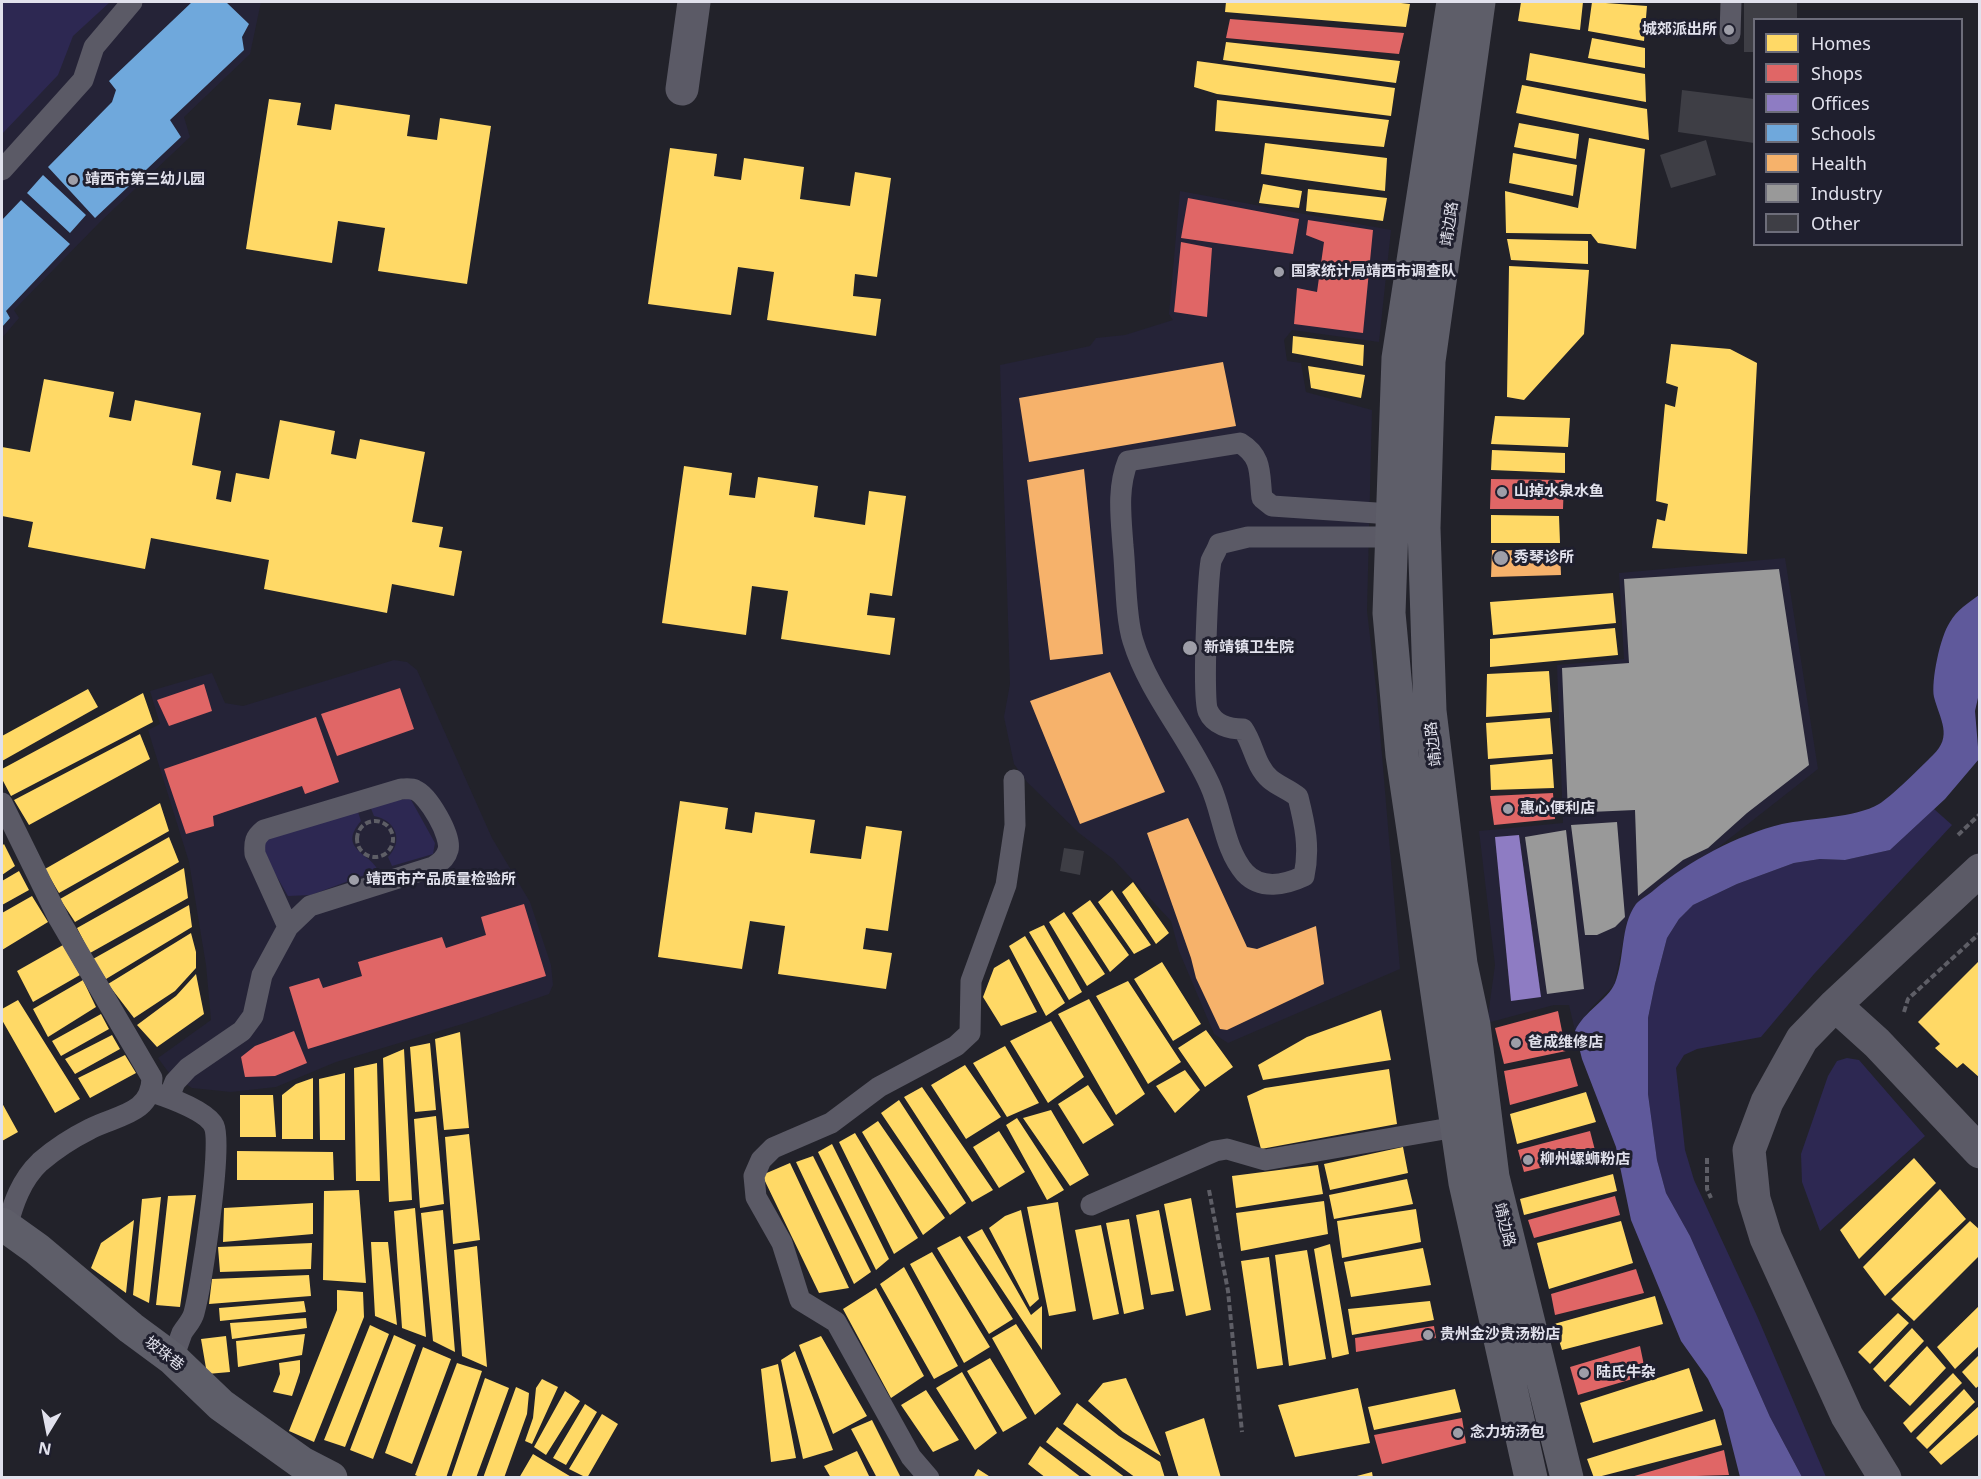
<!DOCTYPE html>
<html>
<head>
<meta charset="utf-8">
<style>
  body { margin:0 }
  #map { position:relative; width:1981px; height:1479px; overflow:hidden; background:#22222a; font-family:"Noto Sans",sans-serif }
  canvas { display:block }
  .frame { position:absolute; inset:0; border:3px solid #e1e1ec; pointer-events:none }
  .legend { position:absolute; left:1753px; top:18px; width:210px; height:228px; box-sizing:border-box; background:#1f1f2e; border:2px solid #6d6d7a; margin:0; padding:8px 10px; list-style:none; font-size:18px; color:#e1e1ec }
  .legend li { display:flex; align-items:center; gap:12px; height:30px }
  .legend b { width:30px; border:2px solid #6d6d7a }
  .north { position:absolute; left:18px; top:1401px; width:60px; height:60px; -webkit-text-stroke:4px #1f1f2e; paint-order:stroke; rotate:190deg; font-size:16px; font-weight:700; line-height:24px; text-align:center; color:#e1e1ec }
  .north::after { content:''; display:block; margin:auto; width:21px; height:27px; background:#e1e1ec; clip-path:polygon(50% 0,100% 100%,50% 72%,0 100%) }
</style>
</head>
<body>
<div id="map">
<canvas width="1981" height="1479"></canvas>
<div class="frame"></div>
<ul class="legend">
<li><b style="height:16px;background:#ffd966"></b>Homes</li>
<li><b style="height:16px;background:#e06666"></b>Shops</li>
<li><b style="height:16px;background:#8e7cc3"></b>Offices</li>
<li><b style="height:16px;background:#6fa8dc"></b>Schools</li>
<li><b style="height:16px;background:#f6b26b"></b>Health</li>
<li><b style="height:16px;background:#999"></b>Industry</li>
<li><b style="height:16px;background:#3e3e45"></b>Other</li>
</ul>
<div class="north">N</div>
</div>
<script>
const ctx = document.querySelector('canvas').getContext('2d');
ctx.lineJoin = 'round';
function fill(path, color) { ctx.fillStyle = color; ctx.fill(path, 'evenodd'); }
function trace(path, color, width, dash) { ctx.strokeStyle = color; ctx.lineWidth = width; ctx.lineCap = dash ? 'butt' : 'round'; ctx.setLineDash(dash || []); ctx.stroke(path); }
function write(font, color, halo, rows, align = 'center') {
  ctx.font = font + ' "Noto Sans","Noto Sans SC",sans-serif'; ctx.lineWidth = 6; ctx.setLineDash([]); ctx.textBaseline = 'middle'; ctx.strokeStyle = halo; ctx.fillStyle = color; for (const [text, x, y, turn = 0] of rows) {
    ctx.save(); ctx.translate(x, y); ctx.rotate((+turn || 0) * Math.PI / 180); ctx.textAlign = isNaN(turn) ? turn : align; if (halo) ctx.strokeText(text, 0, 0); ctx.fillText(text, 0, 0); ctx.restore();
  }
}
fill(new Path2D(`
  M2 2H261L250 54 184 117 190 137 100 222 14 310 19 318 2 338Z
  M1180 191 1391 230 1379 342 1292 330 1284 340 1287 361 1301 363 1306 392 1372 410 1367 611 1377 696 1400 969 1228 1043 1214 1034 1179 951 1171 921 1113 859 1079 833 1027 782 1014 764 1004 717 1010 684 1000 365 1090 346 1096 338 1125 335 1173 320 1169 314Z
  M1785 558 1818 769 1706 857 1690 864 1637 903 1624 937 1614 985 1590 1009 1575 1031 1569 1005H1554L1487 1023 1495 965 1479 831 1563 823 1557 665 1624 659 1619 573Z
  M394 660 407 662 417 670 492 838 530 902 551 965 553 985 549 994 469 1022 336 1062 276 1087 231 1092 192 1088 169 1073 158 1058 211 1020 206 965 189 862 148 730 160 724 150 691 212 673 225 703 243 706Z`), '#252337');
fill(new Path2D(`
  M2 2H110L73 36 58 75 2 134Z
  M410 798 435 843 433 854 392 866 388 857C404 841 396 820 374 816L370 806Z
  M357 809 361 821C337 849 370 853 378 870L311 895 288 896 263 853V839Z
  M1934 809 1952 825 1814 974 1761 1037 1697 1049 1684 1055 1676 1068 1685 1150 1694 1180 1757 1316 1826 1477H1802L1770 1417 1690 1236 1666 1193 1657 1160 1648 1094V1018L1655 984 1667 938 1679 919 1693 905 1737 884 1794 863 1820 859 1845 860 1890 850Z
  M1847 1058 1859 1060 1925 1136 1820 1231 1802 1182 1801 1154 1828 1076 1837 1061Z`), '#2d2852');
fill(new Path2D(`
  M1979 595 1980 689 1975 711 1979 759 1945 799 1890 850 1845 860 1820 859 1794 863 1737 884 1693 905 1679 919 1667 938 1655 984 1648 1018V1094L1657 1160 1666 1193 1690 1236 1770 1417 1802 1477H1740L1723 1410 1708 1379 1681 1341 1631 1220 1616 1147 1582 1059 1575 1031C1584 1011 1607 1001 1615 983 1625 958 1620 926 1636 904 1640 899 1649 895 1654 890 1689 861 1737 835 1782 824 1810 818 1855 818 1879 804 1891 797 1922 766 1933 755 1953 736 1940 720 1934 697 1931 681 1940 637 1950 622 1957 610 1968 603 1979 595Z`), '#5f599b');
fill(new Path2D(`
  M1226 2H1392L1410 4 1406 27 1225 12Z
  M1521 2H1583L1580 30 1518 21Z
  M1592 2 1647 6 1644 41 1588 31Z
  M1592 38 1645 48V68L1588 58Z
  M1226 42 1400 61 1396 83 1223 60Z
  M1530 53 1645 74 1646 102 1526 80Z
  M1197 61 1395 88 1391 116 1217 94 1194 87Z
  M1522 85 1647 109 1649 140 1516 113Z
  M269 99 301 103 297 125 331 130 335 104 410 115 407 136 437 140 440 118 491 126 467 284 378 271 385 228 338 221 332 263 246 249Z
  M1217 100 1389 120 1384 147 1215 131Z
  M1519 123 1579 134 1576 159 1514 147Z
  M1589 138 1645 149 1636 249 1598 243 1591 234 1506 233 1505 191 1578 208Z
  M1265 143 1387 158 1385 191 1261 174Z
  M670 148 717 154 714 176 741 180 744 158 804 167 800 199 850 206 855 172 891 178 877 277 855 274 853 296 881 299 876 336 767 320 774 272 738 267 731 315 648 304Z
  M1513 153 1577 165 1573 196 1509 183Z
  M1263 184 1302 191 1299 208 1259 203Z
  M1308 189 1387 198 1383 221 1306 211Z
  M1507 239 1588 241V264L1511 260Z
  M1509 266 1589 270 1584 334 1524 400 1507 397Z
  M1293 336 1364 345 1363 366 1292 353Z
  M1671 344 1730 349 1757 363 1747 554 1652 548 1657 519 1665 521 1668 504 1656 501 1665 404 1675 407 1678 387 1666 383Z
  M1308 366 1365 375 1361 398 1311 388Z
  M44 379 114 392 109 417 131 421 135 400 201 413 192 465 221 471 216 499 231 502 236 473 269 479 280 420 335 431 331 454 356 459 360 439 425 452 412 522 443 527 439 547 462 551 454 596 392 584 387 613 264 589 269 560 151 538 145 569 28 547 33 522 2 516V447L30 452Z
  M1495 416 1570 418 1568 447 1491 444Z
  M1492 450 1565 453V473L1491 470Z
  M684 466 732 473 729 495 755 498 758 477 818 486 814 517 865 525 869 491 906 496 892 596 870 593 867 615 895 618 890 655 781 639 788 591 752 586 746 635 662 623Z
  M1491 515 1559 516 1560 543H1491Z
  M1613 593 1616 623 1493 635 1490 602Z
  M1615 628 1618 655 1490 667V639Z
  M1549 671 1552 712 1486 717 1487 674Z
  M88 689 98 707 2 761V736Z
  M143 693 153 722 11 796 2 779V769Z
  M1550 718 1553 754 1488 759 1486 723Z
  M140 734 150 759 29 825 14 800Z
  M1552 759 1554 788 1491 790 1490 765Z
  M680 801 728 808 725 829 752 833 755 812 815 820 810 853 861 859 866 826 902 831 888 931 866 928 863 949 892 953 886 989 778 974 785 926 750 921 742 969 658 957Z
  M160 803 169 831 59 893 45 869Z
  M169 837 179 862 75 922 60 899Z
  M4 844 15 866 2 875V846Z
  M184 868 188 898 90 953 77 928Z
  M19 871 29 890 2 905V881Z
  M1133 882 1169 933 1156 944 1122 892Z
  M1112 890 1151 945 1134 954 1098 902Z
  M32 896 48 922 2 950V913Z
  M1090 900 1129 955 1110 972 1072 913Z
  M189 905 192 927 106 979 93 959Z
  M1064 912 1105 974 1087 986 1049 922Z
  M1044 925 1082 992 1069 1000 1029 932Z
  M191 933 196 952V968L175 991 134 1018 108 984Z
  M1025 936 1065 1003 1046 1016 1009 946Z
  M63 945 80 975 33 1002 17 971Z
  M1009 959 1037 1012 1001 1026 983 997 994 968Z
  M1980 960V1078L1963 1063 1957 1068 1935 1048 1940 1044 1918 1022Z
  M1162 962 1201 1024 1173 1041 1134 979Z
  M196 974 204 1014 157 1047 137 1025 176 996Z
  M83 980 96 1007 48 1037 33 1009Z
  M1128 981 1181 1062 1148 1084 1096 996Z
  M1089 999 1145 1094 1116 1115 1058 1014Z
  M18 1000 80 1099 55 1113 2 1020V1009Z
  M1381 1010 1391 1060 1263 1080 1258 1065 1307 1037Z
  M101 1014 109 1029 61 1056 52 1041Z
  M1051 1021 1084 1077 1048 1103 1010 1041Z
  M1206 1030 1233 1067 1205 1087 1178 1048Z
  M460 1032 469 1128 444 1130 435 1039Z
  M112 1035 120 1049 75 1074 65 1059Z
  M430 1043 436 1110 415 1112 410 1047Z
  M1005 1046 1039 1103 1007 1117 973 1063Z
  M404 1049 412 1200 389 1202 383 1058Z
  M125 1055 136 1073 90 1098 78 1078Z
  M377 1063 380 1181H356L354 1068Z
  M965 1065 1001 1117 966 1139 931 1085Z
  M1389 1069 1397 1124 1261 1149 1247 1096 1265 1088Z
  M1185 1070 1200 1090 1175 1113 1156 1086Z
  M345 1073V1140H320L319 1079Z
  M313 1078V1139H282V1095L296 1084Z
  M1088 1085 1114 1125 1083 1144 1058 1104Z
  M922 1087 993 1190 972 1202 904 1097Z
  M1586 1092 1596 1122 1517 1144 1510 1114Z
  M240 1095H273L276 1137H240Z
  M899 1100 966 1203 950 1215 881 1113Z
  M2 1103 18 1132 2 1141Z
  M1051 1110 1089 1175 1070 1186 1023 1118Z
  M436 1116 444 1204 420 1208 414 1119Z
  M1017 1118 1064 1190 1047 1200 1006 1125Z
  M878 1121 945 1218 923 1235 862 1132Z
  M999 1131 1025 1172 999 1188 973 1147Z
  M855 1133 918 1238 894 1254 839 1142Z
  M469 1134 480 1240 453 1244 445 1137Z
  M832 1144 889 1259 876 1270 818 1152Z
  M1403 1147 1408 1173 1330 1190 1324 1164Z
  M237 1151 333 1152 334 1180H237Z
  M813 1156 871 1272 854 1284 796 1162Z
  M1914 1158 1936 1183 1859 1259 1840 1230Z
  M790 1163 849 1288 819 1293 762 1175Z
  M1318 1165 1323 1194 1236 1208 1232 1176Z
  M1613 1174 1617 1191 1524 1215 1520 1199Z
  M1407 1179 1413 1204 1334 1219 1329 1195Z
  M1940 1189 1966 1219 1885 1296 1863 1267Z
  M359 1190 366 1283 323 1280 324 1191Z
  M196 1195 180 1307 156 1305 168 1196Z
  M161 1197 149 1303 133 1295 142 1199Z
  M1191 1198 1211 1310 1186 1316 1164 1204Z
  M1324 1201 1328 1234 1241 1251 1236 1213Z
  M1058 1202 1076 1311 1049 1316 1027 1207Z
  M313 1203V1234L223 1242 224 1208Z
  M415 1208 426 1337 402 1328 394 1211Z
  M1416 1209 1421 1242 1342 1258 1337 1221Z
  M443 1210 455 1352 433 1341 421 1213Z
  M1021 1210 1039 1299 1030 1307 989 1228 1005 1216Z
  M1159 1210 1174 1291 1151 1295 1136 1215Z
  M1129 1219 1144 1309 1124 1314 1106 1223Z
  M134 1220 126 1293 91 1268 101 1243Z
  M1621 1221 1633 1263 1549 1289 1537 1243Z
  M1970 1221 1980 1230V1255L1914 1321 1891 1299Z
  M1101 1225 1119 1314 1093 1320 1075 1230Z
  M982 1229 1031 1315 1042 1306V1350L967 1237Z
  M960 1236 1013 1319 989 1334 937 1248Z
  M371 1242H388L397 1325 375 1316Z
  M312 1243 311 1269 220 1272 218 1247Z
  M1330 1244 1349 1354 1332 1358 1314 1249Z
  M477 1246 487 1367 462 1356 454 1250Z
  M1423 1248 1431 1285 1351 1297 1344 1262Z
  M1307 1250 1326 1359 1289 1366 1275 1255Z
  M932 1252 990 1347 964 1363 910 1264Z
  M1269 1257 1283 1365 1257 1369 1241 1261Z
  M904 1267 958 1366 934 1379 880 1284Z
  M309 1275 311 1296 209 1304 212 1279Z
  M876 1288 924 1376 891 1398 843 1309Z
  M337 1290 363 1292 364 1317 314 1442 289 1431 337 1310Z
  M1655 1296 1663 1324 1562 1350 1554 1324Z
  M304 1301 306 1312 220 1321 219 1308Z
  M1430 1301 1434 1320 1352 1335 1348 1309Z
  M1980 1305V1345L1955 1369 1937 1347Z
  M1898 1313 1909 1323 1870 1364 1858 1352Z
  M306 1318 307 1328 232 1339 230 1323Z
  M1016 1324 1061 1394 1035 1415 992 1338Z
  M370 1325 389 1334 345 1447 324 1440Z
  M1912 1328 1924 1341 1885 1382 1873 1369Z
  M305 1334 302 1355 238 1367 236 1341Z
  M394 1335 416 1345 373 1459 350 1450Z
  M226 1336 230 1372 207 1374 201 1339Z
  M821 1336 867 1416 833 1434 799 1345Z
  M1927 1346 1946 1368 1910 1406 1889 1386Z
  M423 1347 451 1359 412 1464 385 1453Z
  M795 1351 833 1450 803 1459 781 1360Z
  M1980 1354V1385L1976 1388 1962 1372Z
  M990 1358 1027 1418 1003 1432 967 1371Z
  M300 1360V1372L292 1396 273 1392 280 1374 279 1363Z
  M457 1363 482 1371 446 1478H422L415 1475Z
  M778 1364 796 1458 771 1462 761 1369Z
  M1689 1368 1703 1411 1593 1443 1580 1403Z
  M962 1372 997 1433 975 1450 936 1388Z
  M1953 1373 1962 1383 1911 1433 1903 1423Z
  M485 1378 509 1388 476 1478H451Z
  M1126 1378 1161 1456 1123 1432 1088 1401 1103 1383Z
  M542 1379 558 1387 532 1444 525 1441 533 1418 536 1388Z
  M516 1387 529 1393 527 1414 504 1478H483Z
  M1358 1388 1370 1443 1295 1457 1278 1405Z
  M1455 1389 1461 1412 1374 1430 1368 1407Z
  M1964 1389 1975 1402 1927 1449 1916 1438Z
  M926 1390 959 1440 933 1452 901 1405Z
  M565 1391 580 1401 546 1455 534 1447Z
  M1077 1403 1119 1436 1160 1462 1165 1478H1136L1063 1424Z
  M585 1404 597 1412 566 1465 553 1458Z
  M1980 1405V1433L1941 1465 1929 1452Z
  M602 1414 618 1424 587 1478 569 1469Z
  M1204 1418 1221 1478H1179L1165 1432Z
  M1715 1419 1722 1445 1594 1478 1587 1459Z
  M872 1420 901 1478H877L851 1429Z
  M1057 1427 1126 1478H1094L1046 1442Z
  M1040 1446 1082 1478H1046L1028 1464Z
  M857 1451 870 1478H831L824 1466Z
  M533 1454 573 1478H519Z
  M978 1469 992 1478H973Z
  M1372 1472 1373 1478H1353V1477Z`), '#ffd966');
fill(new Path2D(`
  M1230 19 1404 33 1399 54 1226 38Z
  M1188 198 1299 219 1293 254 1181 238Z
  M1308 220 1373 230 1363 333 1294 324 1297 288 1317 292 1324 242 1306 235Z
  M1181 242 1212 248 1207 317 1174 312Z
  M1491 479 1564 480 1563 509H1490Z
  M204 684 212 711 169 726 157 700Z
  M400 688 414 729 337 756 321 714Z
  M316 717 339 782 305 794 302 786 213 816 214 826 186 834 164 769Z
  M1553 793 1555 819 1494 825 1490 796Z
  M524 904 546 976 308 1049 289 987 319 978 323 988 362 976 358 962 442 937 446 948 486 935 481 917Z
  M1558 1011 1566 1051 1504 1064 1495 1028Z
  M294 1031 307 1063 275 1076 245 1077 241 1057 255 1046Z
  M1570 1058 1578 1086 1510 1105 1504 1071Z
  M1590 1131 1596 1154 1524 1172 1518 1150Z
  M1615 1196 1620 1215 1534 1238 1528 1220Z
  M1636 1269 1644 1293 1555 1315 1551 1294Z
  M1434 1326 1436 1338 1356 1352 1355 1338Z
  M1640 1346 1646 1375 1578 1395 1570 1367Z
  M1462 1418 1466 1443 1382 1464 1374 1435Z
  M1724 1450 1729 1475 1631 1478V1477Z`), '#e06666');
fill(new Path2D(`
  M1519 835 1541 997 1511 1001 1495 837Z`), '#8e7cc3');
fill(new Path2D(`
  M192 2H226L249 24 242 37 244 50 170 120 181 137 95 218 48 167 112 102 116 90 109 81Z
  M43 175 86 215 70 233 27 193Z
  M21 200 70 244 6 311 10 318 2 327V220Z`), '#6fa8dc');
fill(new Path2D(`
  M1223 362 1236 426 1029 462 1019 398Z
  M1084 469 1103 654 1050 660 1027 480Z
  M1492 550 1560 551 1561 575 1491 577Z
  M1110 672 1165 792 1080 824 1030 701Z
  M1188 818 1247 947 1257 949 1316 926 1324 984 1227 1030 1220 1029 1196 978 1191 958 1147 833Z`), '#f6b26b');
fill(new Path2D(`
  M1779 569 1809 765 1747 813 1708 848 1683 860 1638 896 1635 810 1568 813 1562 668 1629 663 1624 579Z
  M1617 822 1625 917 1615 927 1597 935H1585L1571 825Z
  M1566 830 1584 989 1547 994 1525 837Z`), '#999');
fill(new Path2D(`
  M1744 2H1797V20H1754V52H1744Z
  M1682 90 1754 99V143L1678 132Z
  M1706 140 1716 175 1671 188 1660 155Z
  M1064 848 1084 851 1080 875 1060 871Z`), '#3e3e45');
trace(new Path2D(`
  M357 839a18 18 0 1 1 36 0a18 18 0 1 1-36 0Z
  M1958 835 1980 814
  M1904 1012 1908 999 1980 933
  M1707 1158V1189L1711 1198
  M1209 1190 1228 1291 1242 1432`), '#5e5e66', 4, [6, 3]);
trace(new Path2D(`
  M1730 34 1731 2
  M2 170 83 80 94 47 132 2
  M1390 537H1248L1219 544C1217 550 1213 556 1211 561 1208 578 1202 699 1208 711 1214 725 1230 729 1243 729 1254 745 1255 766 1270 779 1278 786 1290 790 1298 797 1305 825 1310 848 1304 876 1285 885 1261 890 1245 873 1224 849 1223 813 1210 785 1188 736 1149 693 1133 641 1125 616 1126 573 1123 546 1121 517 1117 488 1128 461L1240 443C1263 457 1259 474 1262 498L1272 506 1391 514
  M2 803 59 919 152 1078C151 1115 116 1115 90 1129 72 1138 55 1149 40 1162 21 1180 13 1204 7 1227
  M155 1093C170 1098 207 1111 214 1126 223 1146 201 1287 194 1313 192 1321 186 1326 182 1333 179 1341 176 1350 173 1359
  M169 1097 175 1082 188 1068 242 1031 253 1016 262 975 288 927 310 906 433 867C440 863 446 858 448 850 452 836 428 795 415 790 411 788 405 789 401 789L264 830C255 837 254 842 255 854L288 927
  M1091 1205 1215 1151 1227 1149 1265 1160 1456 1127
  M929 1478 911 1457 836 1322 800 1300 782 1243 756 1197 754 1176 761 1160 773 1148 831 1123 879 1087 956 1046 970 1033 971 981 1006 885 1015 825 1014 780`), '#5b5a66', 21);
trace(new Path2D(`
  M682 89 694 2
  M1835 1005 1877 1043 1980 1152
  M1885 1478 1847 1416 1766 1238 1754 1199 1749 1150 1767 1102 1802 1039 1835 1005 1980 870`), '#5b5a66', 33);
trace(new Path2D(`
  M1453 2 1398 358 1389 613 1402 755 1465 1183 1531 1478
  M1479 2 1429 361 1424 528 1430 711 1461 964 1474 1025 1493 1177 1567 1478
  M2 1224 37 1249 131 1328 173 1359 221 1405 302 1463 331 1478`), '#5e5e69', 33);
for (const [x, y, r, color] of [
  [1729,30,6,"#9e9ea8"],
  [73,180,6,"#9e9ea8"],
  [1279,272,6,"#9e9ea8"],
  [1502,492,6,"#9e9ea8"],
  [1501,558,8,"#9e9ea8"],
  [1190,648,8,"#9e9ea8"],
  [1508,809,6,"#9e9ea8"],
  [354,880,6,"#9e9ea8"],
  [1516,1043,6,"#9e9ea8"],
  [1528,1160,6,"#9e9ea8"],
  [1428,1335,6,"#9e9ea8"],
  [1584,1373,6,"#9e9ea8"],
  [1458,1433,6,"#9e9ea8"]
]) { const dot = new Path2D(); dot.arc(x, y, r, 0, 2 * Math.PI); ctx.fillStyle = color; ctx.fill(dot); trace(dot, '#1f1f2e', 2); }
write('bold 15px', '#e1e1ec', '#1f1f2e', [
  ["城郊派出所",1717,30,"right"],
  ["靖西市第三幼儿园",85,180],
  ["国家统计局靖西市调查队",1291,272],
  ["山掉水泉水鱼",1514,492],
  ["秀琴诊所",1514,558],
  ["新靖镇卫生院",1204,648],
  ["惠心便利店",1520,809],
  ["靖西市产品质量检验所",366,880],
  ["爸成维修店",1528,1043],
  ["柳州螺蛳粉店",1540,1160],
  ["贵州金沙贵汤粉店",1440,1335],
  ["陆氏牛杂",1596,1373],
  ["念力坊汤包",1470,1433]
], 'left');
write('15px', '#e1e1ec', '#1f1f2e', [
  ["靖边路",1450,224,-82],
  ["靖边路",1434,744,-97],
  ["靖边路",1504,1225,76],
  ["坡珠巷",164,1354,38]
]);
</script>
</body>
</html>
